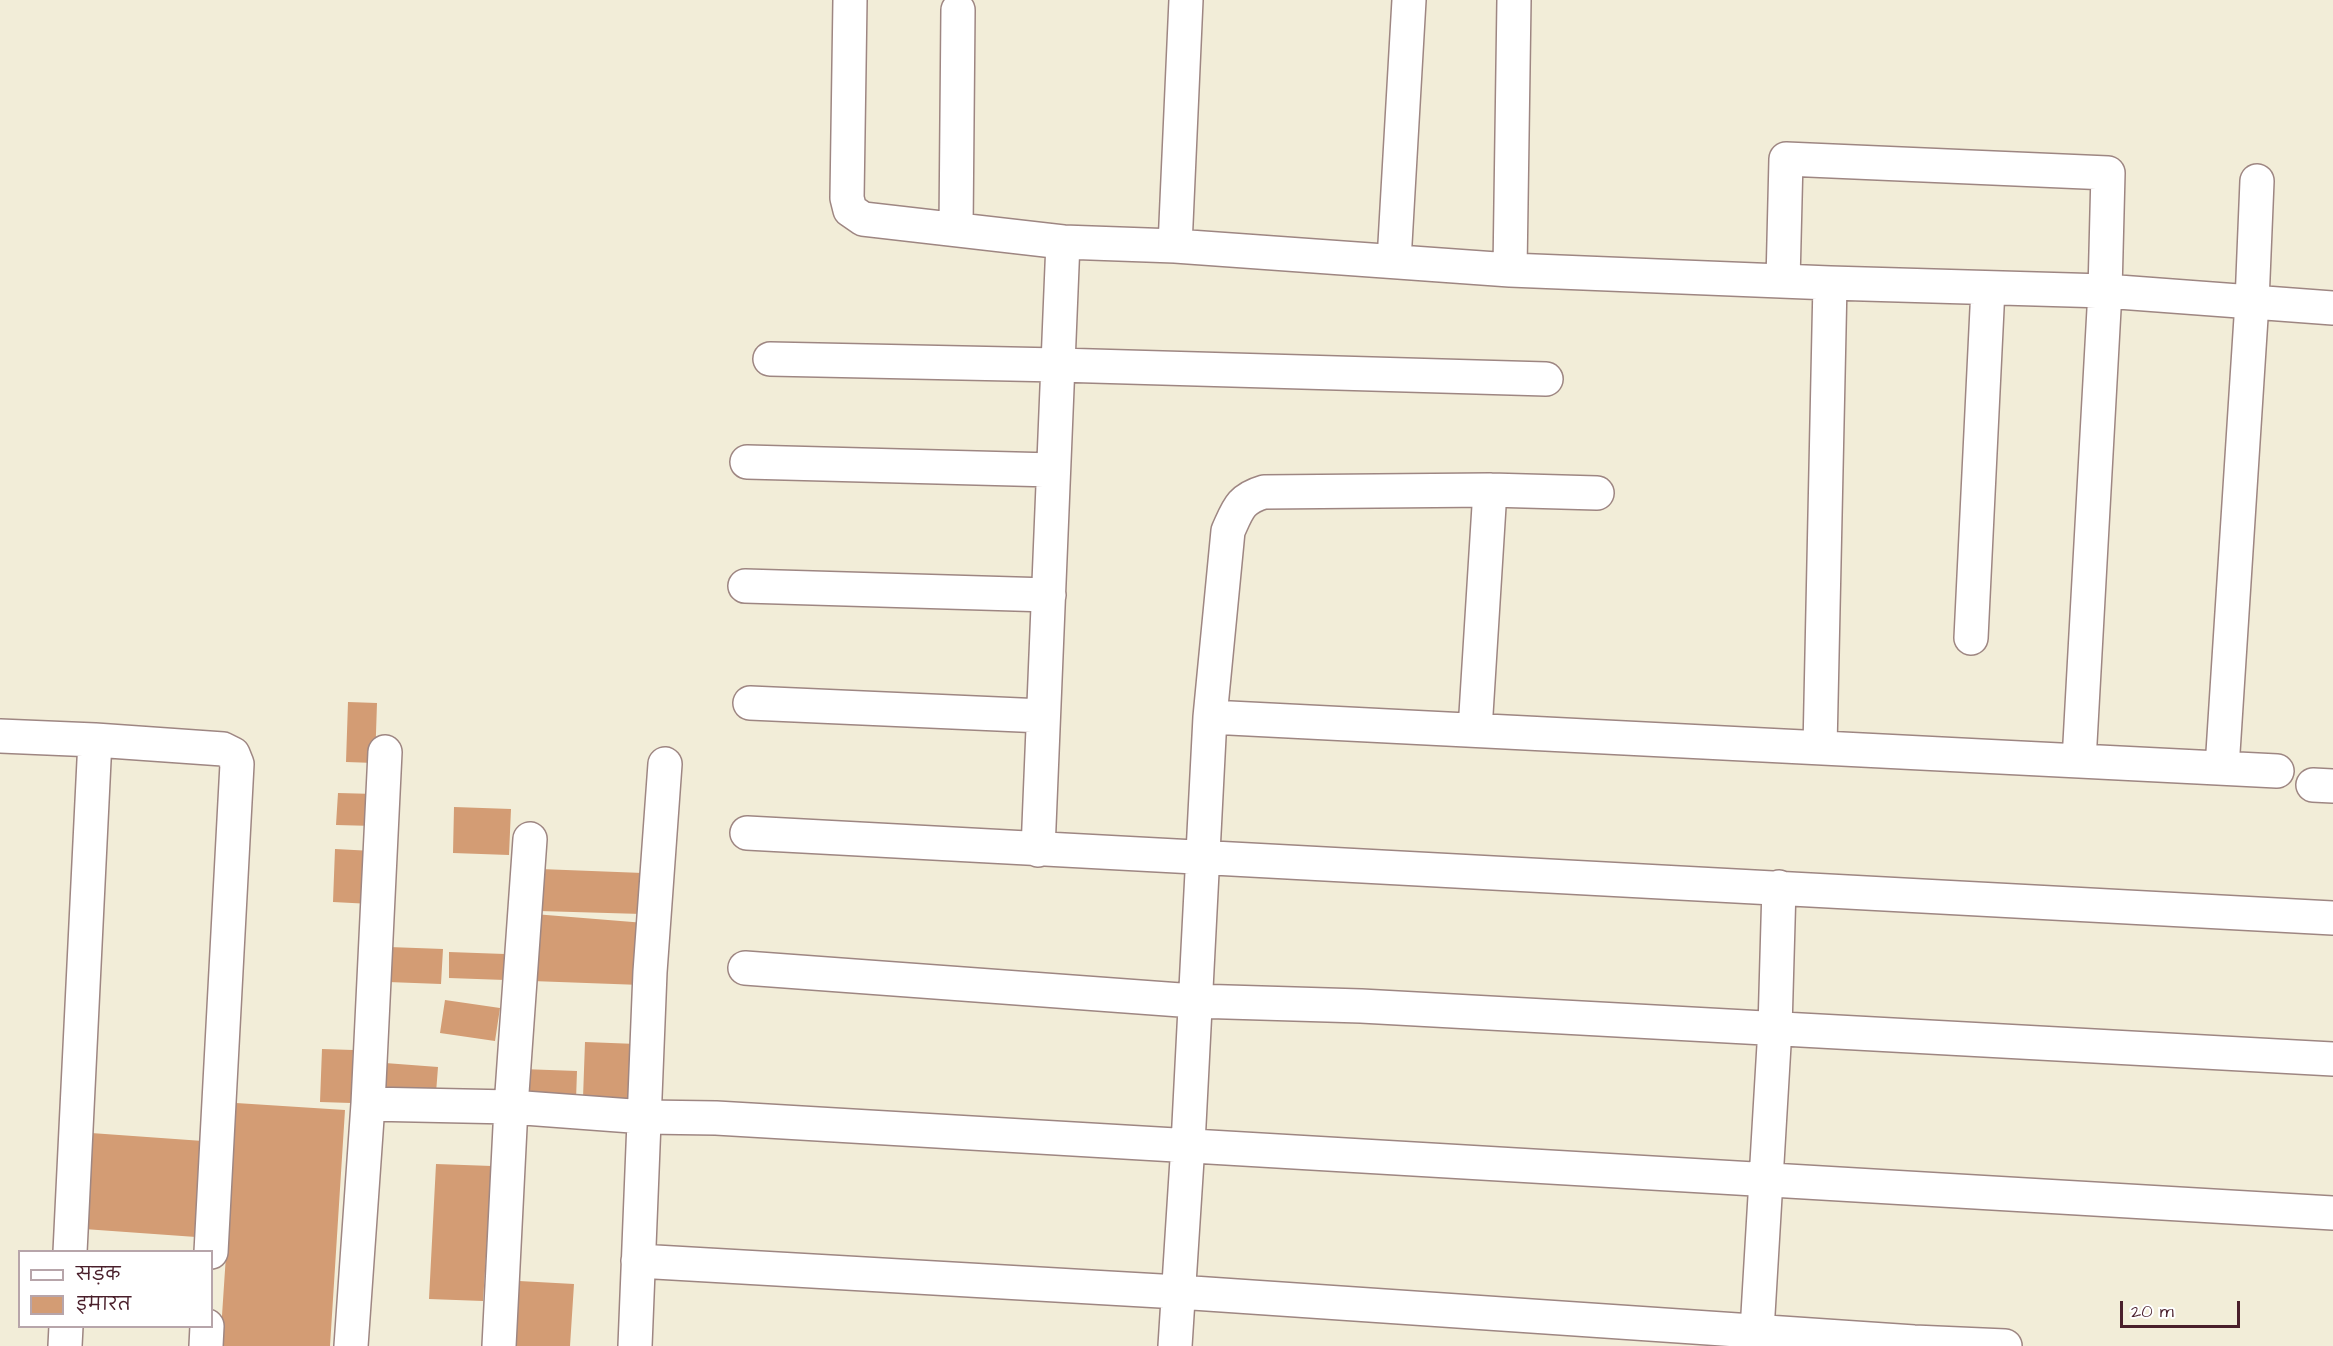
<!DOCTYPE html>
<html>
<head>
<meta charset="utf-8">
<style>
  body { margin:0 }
  #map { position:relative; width:2333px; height:1346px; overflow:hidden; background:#f2edd8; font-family:"Architects Daughter","Playpen Sans Deva",sans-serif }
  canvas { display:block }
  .legend { position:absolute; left:18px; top:1250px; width:195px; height:78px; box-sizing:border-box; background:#fff; border:2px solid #b7a5aa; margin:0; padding:8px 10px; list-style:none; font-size:18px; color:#4a1f2b }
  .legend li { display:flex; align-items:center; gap:12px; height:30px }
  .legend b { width:30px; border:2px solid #b7a5aa }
  .scale { position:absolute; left:2120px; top:1301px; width:120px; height:27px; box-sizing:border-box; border:3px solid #4a1f2b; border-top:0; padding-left:8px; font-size:18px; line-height:21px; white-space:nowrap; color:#4a1f2b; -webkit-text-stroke:4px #fff; paint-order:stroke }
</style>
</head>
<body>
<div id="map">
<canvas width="2333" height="1346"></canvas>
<ul class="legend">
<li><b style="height:8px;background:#fff"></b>सड़क</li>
<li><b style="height:16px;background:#d39c74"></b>इमारत</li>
</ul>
<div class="scale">20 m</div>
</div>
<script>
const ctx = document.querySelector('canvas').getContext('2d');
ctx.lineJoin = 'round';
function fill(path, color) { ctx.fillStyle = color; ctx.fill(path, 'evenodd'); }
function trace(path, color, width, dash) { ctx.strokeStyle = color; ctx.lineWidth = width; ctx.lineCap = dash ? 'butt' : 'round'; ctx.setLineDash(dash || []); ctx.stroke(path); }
fill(new Path2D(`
  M348 702 377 703 375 763 346 762Z
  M338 793 375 794 374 826 336 825Z
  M454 807 511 809 509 855 453 853Z
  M335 849 373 851 371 904 333 902Z
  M540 869 643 873 642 914 539 911Z
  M534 914 645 923 641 985 532 981Z
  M389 947 443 949 441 984 388 982Z
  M449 952 505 954V980L449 978Z
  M445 1000 500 1008 495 1041 440 1033Z
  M585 1042 637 1044 635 1100 583 1098Z
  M322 1049 353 1050 351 1103 320 1102Z
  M385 1063 438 1067 436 1093 383 1090Z
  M522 1069 577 1071 576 1100 521 1098Z
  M236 1103 345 1110 330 1346H220Z
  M91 1133 203 1141 196 1237 84 1229Z
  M436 1164 492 1166 483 1301 429 1299Z
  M519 1281 574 1284 570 1346H515Z`), '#d39c74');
const minor = new Path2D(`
  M850 0 847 198 850 210 863 219 1063 242
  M956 229 958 10
  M1175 246 1186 0
  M1394 261 1409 0
  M1510 270 1514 0
  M1783 281 1786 159 2108 173 2105 291 2079 761
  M770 359 1058 365 1546 379
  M747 462 1053 470
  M745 586 1049 595
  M1971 638 1988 288
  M750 703 1043 716
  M1210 717 2277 771
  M1475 730 1490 490
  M0 736 95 740
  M1820 748 1830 283
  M2222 768 2252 302 2257 181
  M2313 785 2333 786
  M747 833C1275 864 1804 888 2333 918
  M1038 850 1063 242 1175 246 1510 270 1830 283 2105 291 2333 308
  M745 968 1194 1001 1361 1006 2333 1059
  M368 1104 511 1107 645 1117 716 1118C1255 1147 1794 1178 2333 1213
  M70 1252 95 740 223 749 233 754 237 764 211 1252
  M638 1261 1178 1292 1914 1342 2005 1346
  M1757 1331 1775 1028 1779 887
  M65 1346 66 1326
  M206 1346 207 1326
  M351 1346 368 1104 385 752
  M499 1346 511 1107 530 839
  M635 1346 650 972 665 764
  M1175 1346 1188 1144 1210 717 1228 531C1238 509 1240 499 1264 492L1490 490 1597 493`);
trace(minor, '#9e8682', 36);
trace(minor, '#fff', 33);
</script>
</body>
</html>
